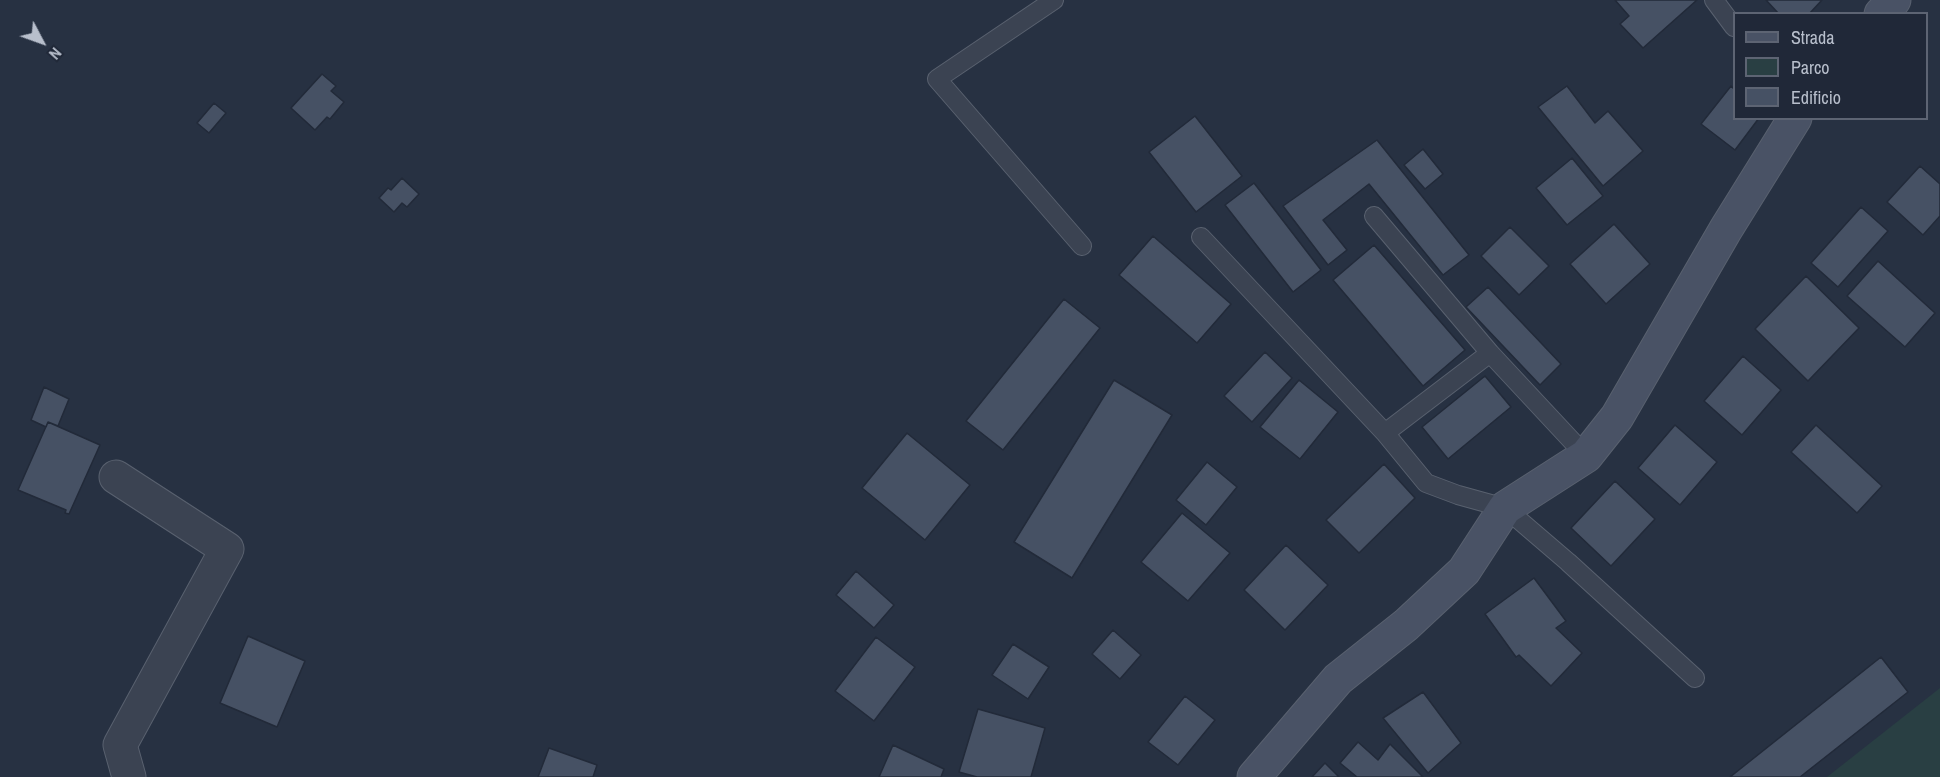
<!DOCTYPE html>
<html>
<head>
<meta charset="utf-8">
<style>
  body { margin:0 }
  #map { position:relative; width:1940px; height:777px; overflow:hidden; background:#273142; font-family:"Archivo Narrow",sans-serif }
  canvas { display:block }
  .legend { position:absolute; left:1733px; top:12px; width:195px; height:108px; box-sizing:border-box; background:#202838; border:2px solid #5d6473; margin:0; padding:8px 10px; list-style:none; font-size:18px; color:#b8bfcc }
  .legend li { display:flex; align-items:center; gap:12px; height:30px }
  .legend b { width:30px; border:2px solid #5d6473 }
  .north { position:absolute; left:12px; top:12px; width:60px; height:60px; -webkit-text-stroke:4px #202838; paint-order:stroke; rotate:131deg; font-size:16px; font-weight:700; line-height:24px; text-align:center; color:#b8bfcc }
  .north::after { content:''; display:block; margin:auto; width:21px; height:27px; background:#b8bfcc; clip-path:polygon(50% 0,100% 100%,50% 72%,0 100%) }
</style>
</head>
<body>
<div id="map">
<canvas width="1940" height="777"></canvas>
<ul class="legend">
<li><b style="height:8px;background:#495265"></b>Strada</li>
<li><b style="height:16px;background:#293f43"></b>Parco</li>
<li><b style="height:16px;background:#465164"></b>Edificio</li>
</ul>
<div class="north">N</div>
</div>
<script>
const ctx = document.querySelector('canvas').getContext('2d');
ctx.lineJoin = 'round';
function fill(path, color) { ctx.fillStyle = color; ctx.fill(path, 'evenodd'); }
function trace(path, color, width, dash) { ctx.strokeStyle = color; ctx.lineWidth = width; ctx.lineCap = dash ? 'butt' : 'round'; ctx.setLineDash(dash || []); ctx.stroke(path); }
fill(new Path2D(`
  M1940 688V777H1827Z`), '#293f43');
const building = new Path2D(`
  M1615 0H1697L1643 48 1620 24 1629 16Z
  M1766 0H1822L1809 14H1779Z
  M322 74 336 86 331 91 344 102 330 119 327 117 315 130 291 108Z
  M1567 86 1595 123 1608 111 1643 151 1603 186 1538 107Z
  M1731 86 1734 89V118H1759L1735 150 1701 124Z
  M214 103 226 113 209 133 197 123Z
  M1195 116 1242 176 1196 212 1149 152Z
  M1377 140 1469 255 1443 275 1369 184 1323 220 1347 250 1328 265 1283 206Z
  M1423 149 1443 174 1425 189 1404 165Z
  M1572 158 1603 196 1567 225 1536 188Z
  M1920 166 1940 184V216L1923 235 1887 202Z
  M402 178 419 194 407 207 402 203 394 212 379 198 388 188 391 190Z
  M1254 183 1321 270 1293 292 1225 205Z
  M1861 207 1888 231 1838 287 1811 263Z
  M1614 224 1650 264 1606 304 1570 264Z
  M1510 227 1549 266 1519 295 1481 256Z
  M1153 236 1231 304 1197 343 1119 275Z
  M1374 245 1465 350 1423 386 1333 280Z
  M1878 261 1935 313 1905 347 1847 296Z
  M1806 276 1859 328 1808 381 1755 329Z
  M1488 287 1561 364 1540 385 1466 307Z
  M1064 299 1100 328 1003 450 966 421Z
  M1265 352 1292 378 1252 422 1224 396Z
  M1743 356 1781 390 1742 435 1704 401Z
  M1485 376 1511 407 1448 459 1422 427Z
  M1114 380 1172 415 1072 578 1014 542Z
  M1299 380 1338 412 1300 459 1260 427Z
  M44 387 69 399 58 426 48 422 46 427 31 420Z
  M48 422 100 445 69 514 65 513 66 510 18 490Z
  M1675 425 1717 462 1680 505 1638 468Z
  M1816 425 1882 486 1857 513 1791 452Z
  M907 433 970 485 925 540 862 488Z
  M1207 462 1237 487 1206 525 1176 500Z
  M1384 464 1415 498 1359 553 1326 520Z
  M1615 481 1655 519 1611 566 1571 528Z
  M1182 513 1230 553 1188 601 1141 562Z
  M1286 545 1328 585 1285 630 1244 590Z
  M856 571 894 605 874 628 836 595Z
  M1534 578 1566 621 1556 628 1582 653 1551 686 1519 655 1516 657 1485 614Z
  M1113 630 1141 655 1120 679 1092 654Z
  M248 636 305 661 277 727 220 703Z
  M876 637 915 667 874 721 835 691Z
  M1013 644 1049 667 1028 699 992 675Z
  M1881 657 1908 692 1800 777H1730Z
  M1423 692 1461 743 1428 773 1383 718Z
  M1185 696 1215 720 1178 765 1148 742Z
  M978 709 1045 728 1031 777H977L959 772Z
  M1358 742 1378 760 1390 744 1423 777H1357L1340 763Z
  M893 745 944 769 941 777H879Z
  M549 748 597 765 593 777H538Z
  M1325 763 1339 777H1312Z`);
fill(building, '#465164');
trace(building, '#222a39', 1.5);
const service = new Path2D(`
  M1054 0 937 79 1082 246
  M1714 0 1734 27
  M1374 216 1490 353
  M1201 237 1385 433 1426 483 1458 495 1505 508 1568 562 1695 678
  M1385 433 1490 353 1586 456`);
const minor = new Path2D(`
  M116 477 227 549 120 745 129 777`);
const secondary = new Path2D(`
  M1881 14 1894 0
  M1254 777 1338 679 1406 625 1464 571 1505 508 1586 456 1617 417 1726 229 1795 118`);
trace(service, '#59616f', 20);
trace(minor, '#59616f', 35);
trace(secondary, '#59616f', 35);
trace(service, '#3b4352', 18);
trace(minor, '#3b4352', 33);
trace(secondary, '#495265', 33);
</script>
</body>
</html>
